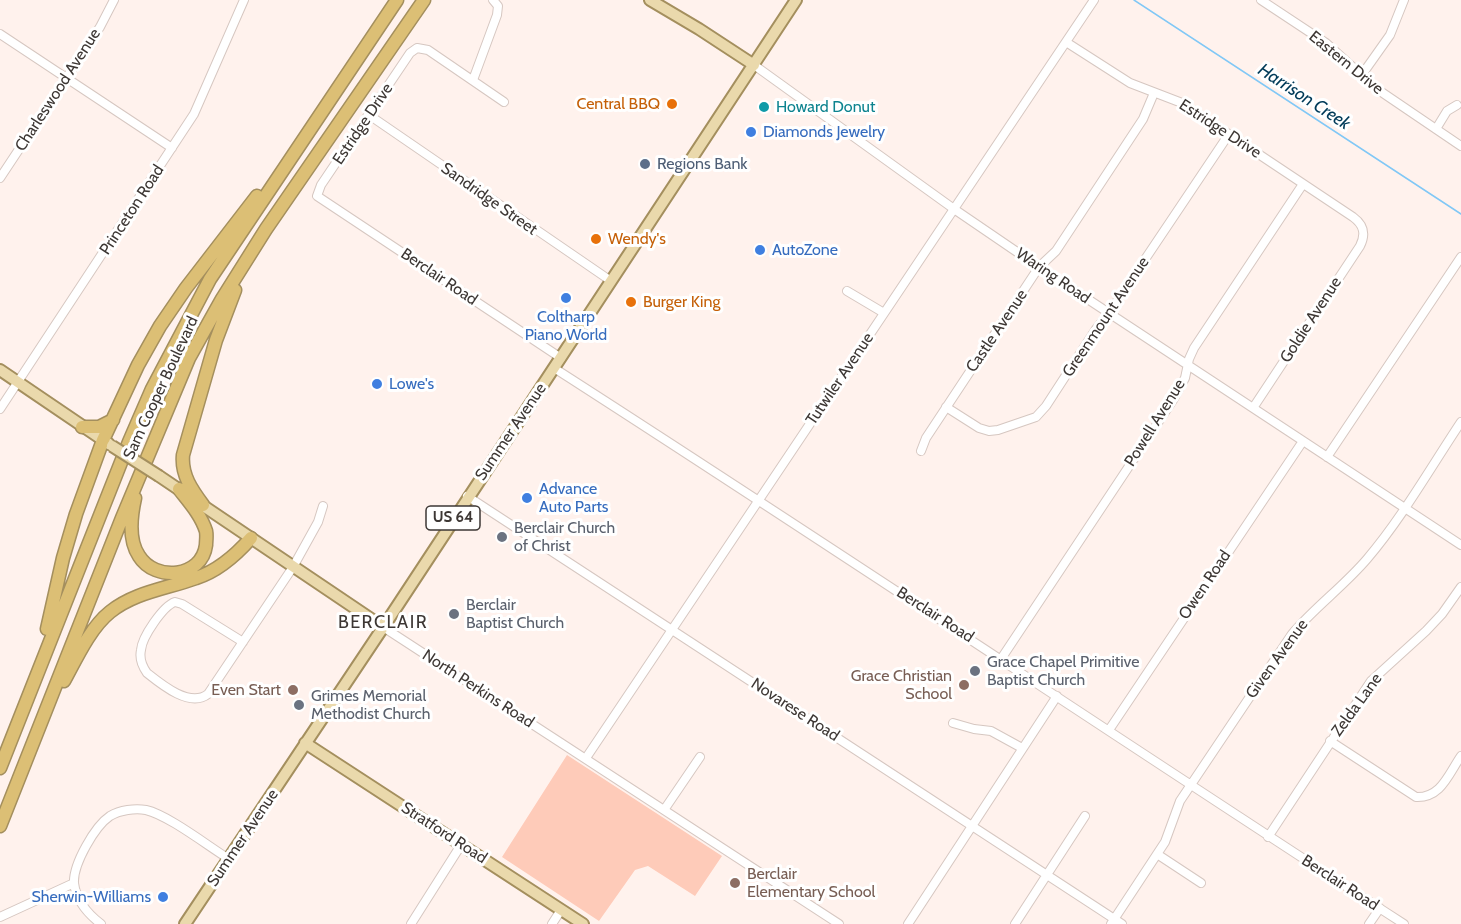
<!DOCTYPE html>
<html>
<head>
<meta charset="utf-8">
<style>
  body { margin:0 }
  canvas { display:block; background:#fff2ed }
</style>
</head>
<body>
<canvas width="1461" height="924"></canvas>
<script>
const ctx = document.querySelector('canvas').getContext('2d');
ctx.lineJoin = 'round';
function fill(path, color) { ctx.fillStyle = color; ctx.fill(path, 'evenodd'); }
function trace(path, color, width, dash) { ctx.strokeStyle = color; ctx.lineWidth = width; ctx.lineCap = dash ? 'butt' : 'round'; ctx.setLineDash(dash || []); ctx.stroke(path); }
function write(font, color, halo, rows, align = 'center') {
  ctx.font = font + ' Cabin,sans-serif'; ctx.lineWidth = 6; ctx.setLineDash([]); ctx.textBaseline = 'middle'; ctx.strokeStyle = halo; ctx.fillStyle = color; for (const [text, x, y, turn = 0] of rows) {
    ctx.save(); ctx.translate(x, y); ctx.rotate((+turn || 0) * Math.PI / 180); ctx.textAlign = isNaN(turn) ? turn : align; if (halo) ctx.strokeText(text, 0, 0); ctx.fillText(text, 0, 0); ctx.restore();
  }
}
fill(new Path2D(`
  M567 755 722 856 695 896 648 866 635 870 599 921 502 857Z`), '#fecbb9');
trace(new Path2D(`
  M1134 0 1461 214`), '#81c8f6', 1.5);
const minor = new Path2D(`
  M1261 0 1326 43 1377 89 1461 146
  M0 34 172 148
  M1066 42 1130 83 1182 103 1353 217C1364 225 1366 234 1360 246L1253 408
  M754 65 954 209 1039 267 1461 545
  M1361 76 1390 35 1404 0
  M473 80 497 15 498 6 493 0
  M504 102 428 50 417 48 410 53 321 185 317 196 561 358
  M369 115 611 281
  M1436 129 1447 111 1457 105
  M0 178 100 27 114 0
  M847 291 884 313
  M554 368C839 551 1120 740 1404 924
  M946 407 979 428 989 431 998 430 1036 417 1046 406 1096 329 1109 313 1229 134
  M0 409 194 114 244 0
  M921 451 926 438 1039 267 1056 251 1143 119 1154 93
  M1327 457 1461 257
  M467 496 1122 924
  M383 627 839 924
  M243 642 182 604 175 602C163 606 142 637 141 650 139 659 142 666 147 673 162 685 190 708 208 694L293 567 318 522 323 506
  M1001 659 1173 400 1185 378 1189 359 1194 348 1303 184
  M953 723 974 729 991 731 1022 748
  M1109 730 1303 441
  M1330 741 1416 797C1441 798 1448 775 1461 756
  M586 758 1094 0
  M664 810 700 757
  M1268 837 1371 681 1426 631 1442 614 1461 587
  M1157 854 1201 883
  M0 917 74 883
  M101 924C88 914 76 900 74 883 73 864 95 826 110 816 120 810 135 808 146 810 168 815 208 846 229 859
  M411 924 461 845
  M552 924 561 910
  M908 924 1057 696
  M1015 924 1085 816
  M1111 924 1165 842 1180 801 1292 634C1315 607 1344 586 1367 559 1402 518 1431 467 1461 422
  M1369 924 1380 908`);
const major = new Path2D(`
  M650 0 699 29 754 65
  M0 370 109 444
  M159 476 383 627
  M305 743 583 924
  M185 924 388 620 796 0`);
const highway = new Path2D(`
  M82 427H99L113 420
  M135 498C131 516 128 540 139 556 155 582 202 578 206 545 206 541 207 536 206 531 201 515 189 502 179 489
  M203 505C192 490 181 475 183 455L216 340 235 290
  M47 629 63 558 76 514 103 440 138 365 160 326 186 288 257 196
  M64 681C76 659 90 628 110 612 135 592 166 589 196 578 218 571 236 555 251 538
  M0 768 129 442 152 389 210 279 397 0
  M0 826 122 518 189 358 222 299 266 229 424 0`);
trace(minor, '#d6c7c1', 10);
trace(major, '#a48f5e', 14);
trace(highway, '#a48f5e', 15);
trace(minor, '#fff', 8);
trace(major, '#ead9ac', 10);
trace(highway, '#dcbf75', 12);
const majorBridge = new Path2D(`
  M112 446 159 476`);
trace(majorBridge, '#a48f5e', 14, []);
trace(majorBridge, '#ead9ac', 10);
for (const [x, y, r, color] of [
  [672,104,6,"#e8710a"],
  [764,107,6,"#0f9aa8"],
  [751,132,6,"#3f7fe0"],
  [645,164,6,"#5c6f8a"],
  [596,239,6,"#e8710a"],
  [760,250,6,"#3f7fe0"],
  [566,298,6,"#3f7fe0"],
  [631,302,6,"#e8710a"],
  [377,384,6,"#3f7fe0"],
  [527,498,6,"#3f7fe0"],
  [502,537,6,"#6b7280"],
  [454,614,6,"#6b7280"],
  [975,671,6,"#6b7280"],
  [964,685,6,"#8d6e63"],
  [293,690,6,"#8d6e63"],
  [299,705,6,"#6b7280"],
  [735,883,6,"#8d6e63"],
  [163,897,6,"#3f7fe0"]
]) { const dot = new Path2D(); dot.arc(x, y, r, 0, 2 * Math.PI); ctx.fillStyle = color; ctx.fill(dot); trace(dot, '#fff', 2); }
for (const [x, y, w] of [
  [453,518,54]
]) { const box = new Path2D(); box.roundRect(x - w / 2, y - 12, w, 24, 4.5); ctx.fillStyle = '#fff'; ctx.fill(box); trace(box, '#3d3734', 1.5); }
write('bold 15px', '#3d3734', null, [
  ["US 64",453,518]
]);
write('16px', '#3d3734', '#fff', [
  ["Eastern Drive",1346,63,39],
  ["Charleswood Avenue",58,90,-57],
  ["Estridge Drive",363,124,-56],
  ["Estridge Drive",1220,129,33],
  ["Sandridge Street",489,199,35],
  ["Princeton Road",132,210,-57],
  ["Waring Road",1053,276,34],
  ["Berclair Road",439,277,34],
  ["Greenmount Avenue",1106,317,-56],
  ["Goldie Avenue",1311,320,-57],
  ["Castle Avenue",997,331,-56],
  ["Tutwiler Avenue",840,379,-56],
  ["Sam Cooper Boulevard",161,388,-65],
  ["Powell Avenue",1155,423,-58],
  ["Summer Avenue",511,432,-56],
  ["Owen Road",1205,585,-56],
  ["Berclair Road",935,615,33],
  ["Given Avenue",1277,659,-54],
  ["North Perkins Road",478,689,33],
  ["Zelda Lane",1357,705,-54],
  ["Novarese Road",795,710,33],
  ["Stratford Road",444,833,33],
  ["Summer Avenue",243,838,-56],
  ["Berclair Road",1340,883,33]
]);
write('16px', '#c56008', '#fff', [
  ["Central BBQ",660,104,"right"],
  ["Wendy's",608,239],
  ["Burger King",643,302]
], 'left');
write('16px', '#0d838f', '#fff', [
  ["Howard Donut",776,107]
], 'left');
write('16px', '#366cbe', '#fff', [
  ["Diamonds Jewelry",763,132],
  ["AutoZone",772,250],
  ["Coltharp",566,317,"center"],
  ["Piano World",566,335,"center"],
  ["Lowe's",389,384],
  ["Advance",539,489],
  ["Auto Parts",539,507],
  ["Sherwin-Williams",151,897,"right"]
], 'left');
write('16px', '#4e5e75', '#fff', [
  ["Regions Bank",657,164]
], 'left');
write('16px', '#5b616d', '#fff', [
  ["Berclair Church",514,528],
  ["of Christ",514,546],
  ["Berclair",466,605],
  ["Baptist Church",466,623],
  ["Grace Chapel Primitive",987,662],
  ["Baptist Church",987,680],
  ["Grimes Memorial",311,696],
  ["Methodist Church",311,714]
], 'left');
write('16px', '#785e54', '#fff', [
  ["Grace Christian",952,676],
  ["School",952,694],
  ["Even Start",281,690],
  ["Berclair",747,874,"left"],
  ["Elementary School",747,892,"left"]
], 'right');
write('italic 18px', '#003a58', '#fff', [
  ["Harrison Creek",1304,97,33]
]);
ctx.letterSpacing = '1.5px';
write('18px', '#3d3734', '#fff', [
  ["BERCLAIR",383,623]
]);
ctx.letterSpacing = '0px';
</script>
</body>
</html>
